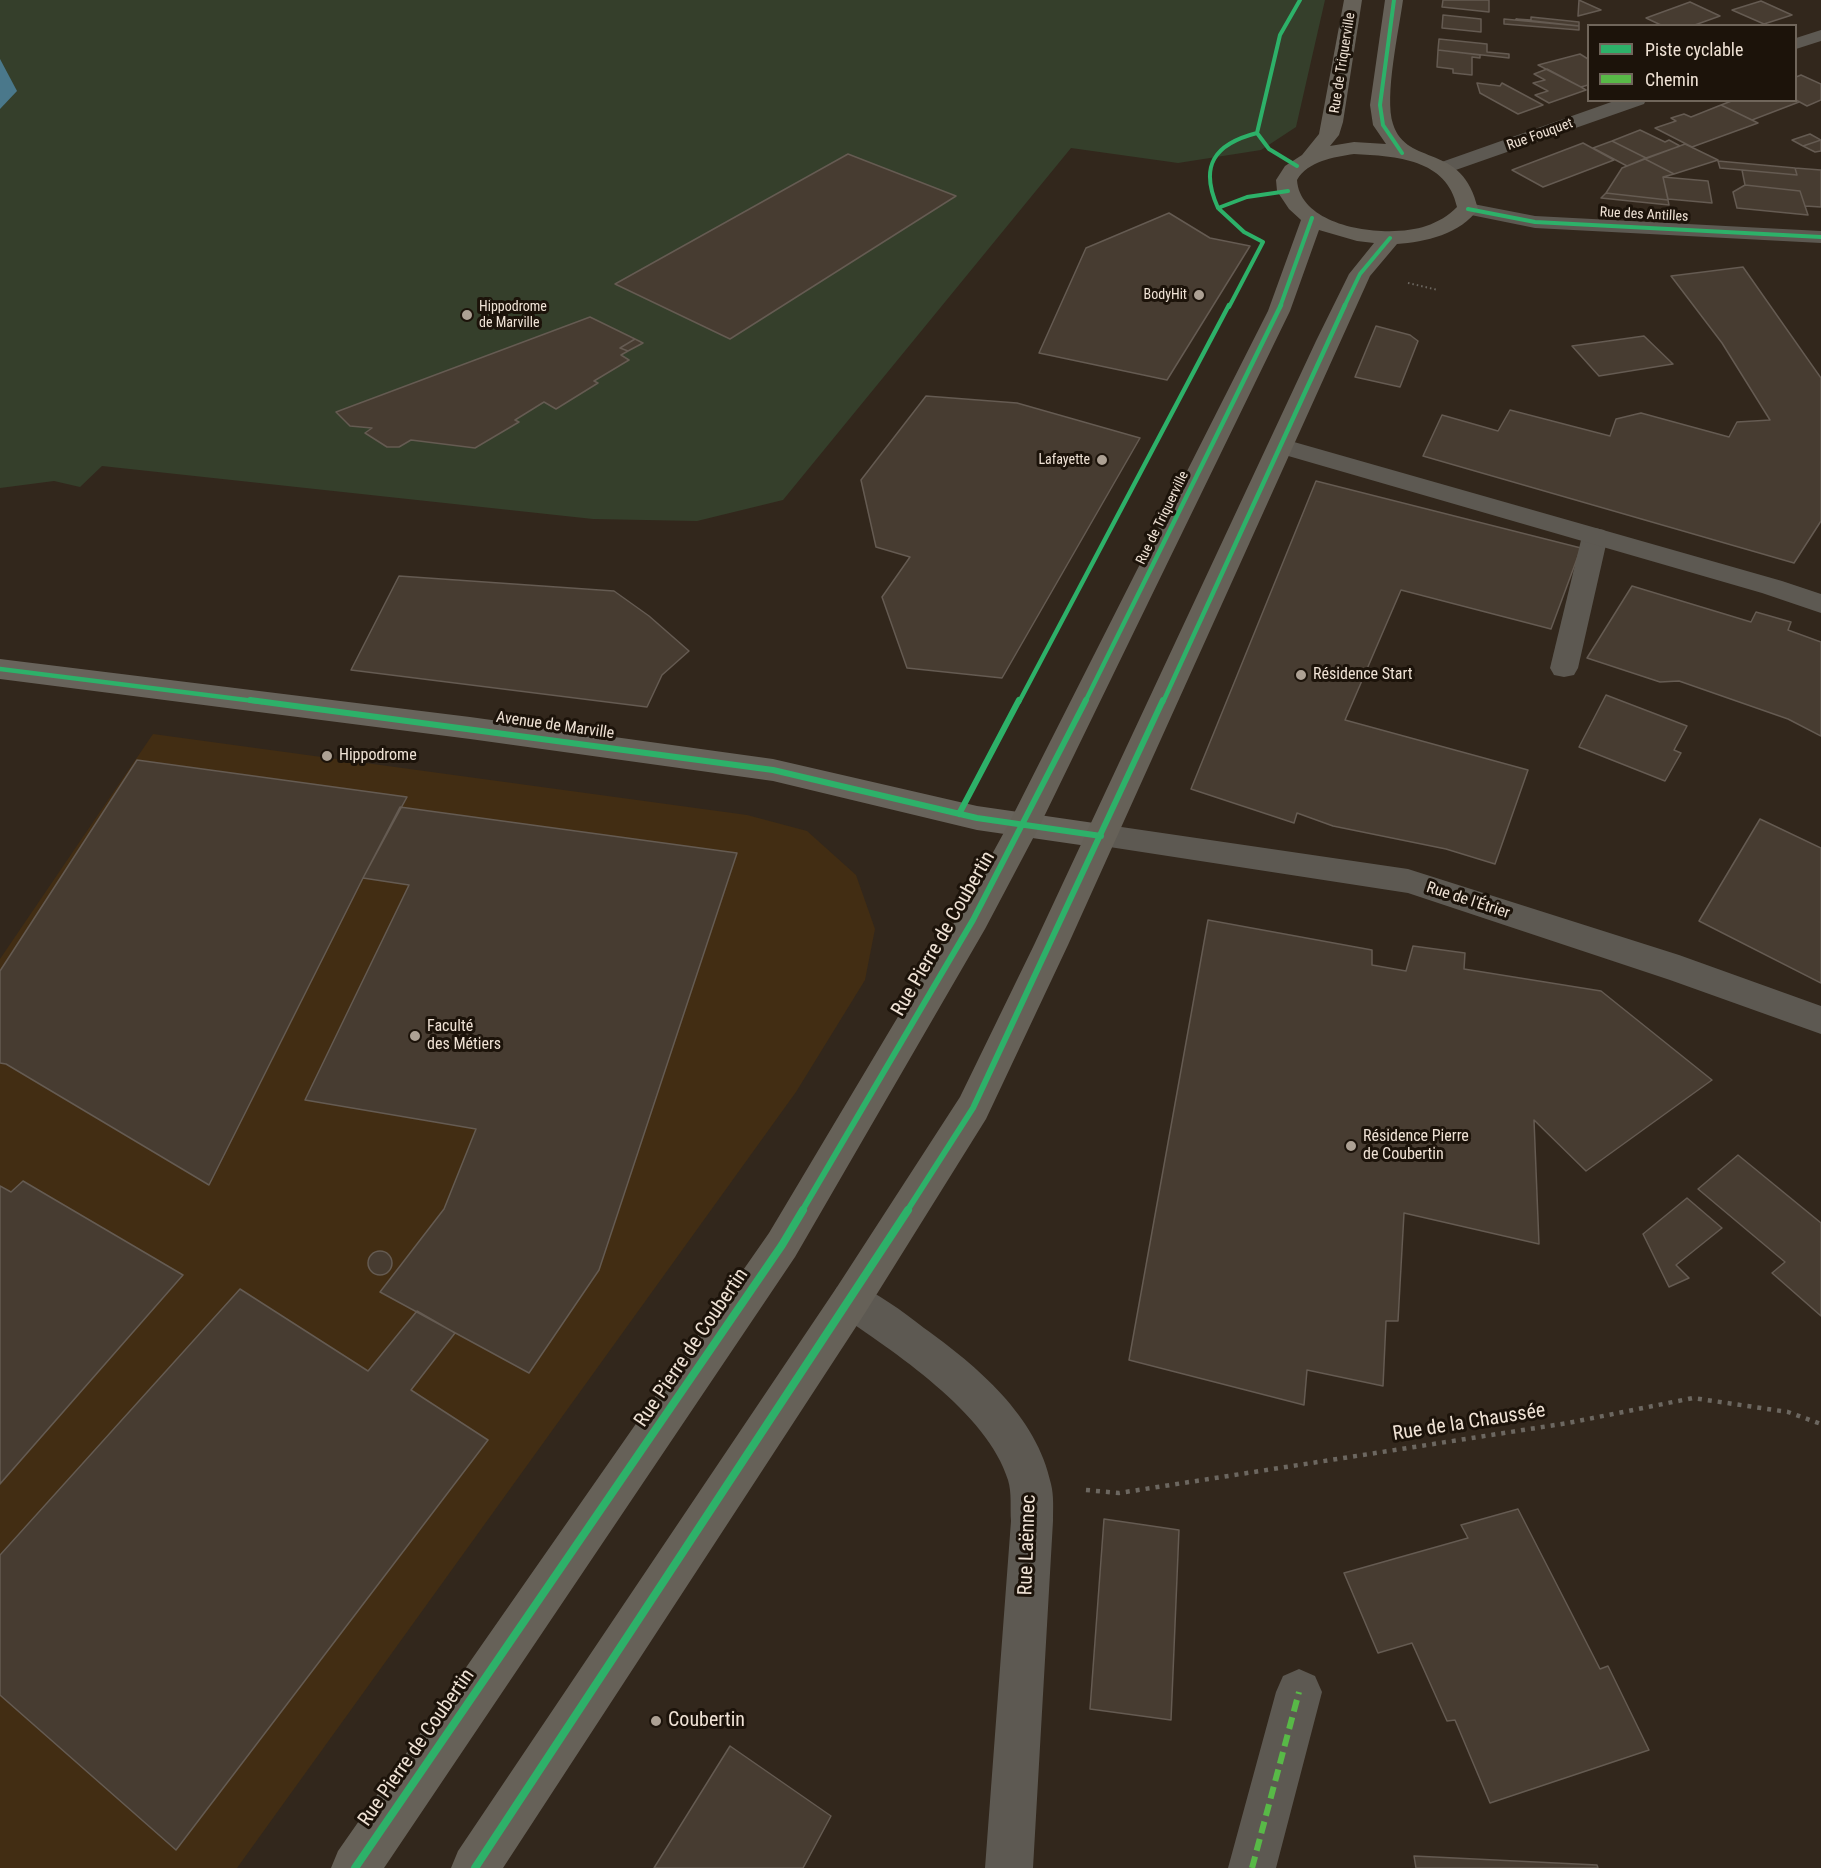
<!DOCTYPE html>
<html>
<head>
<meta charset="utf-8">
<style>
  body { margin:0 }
  #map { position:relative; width:1821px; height:1868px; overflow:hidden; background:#32271c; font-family:"Roboto Condensed",sans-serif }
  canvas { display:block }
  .legend { position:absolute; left:1587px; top:24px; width:210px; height:78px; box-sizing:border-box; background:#1c130a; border:2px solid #70665b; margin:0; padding:8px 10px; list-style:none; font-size:18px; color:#efe2d5 }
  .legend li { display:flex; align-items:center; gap:12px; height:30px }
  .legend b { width:30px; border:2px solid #70665b }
</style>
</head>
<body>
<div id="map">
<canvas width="1821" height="1868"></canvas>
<ul class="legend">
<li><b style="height:8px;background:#2db169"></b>Piste cyclable</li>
<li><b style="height:8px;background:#58b947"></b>Chemin</li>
</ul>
</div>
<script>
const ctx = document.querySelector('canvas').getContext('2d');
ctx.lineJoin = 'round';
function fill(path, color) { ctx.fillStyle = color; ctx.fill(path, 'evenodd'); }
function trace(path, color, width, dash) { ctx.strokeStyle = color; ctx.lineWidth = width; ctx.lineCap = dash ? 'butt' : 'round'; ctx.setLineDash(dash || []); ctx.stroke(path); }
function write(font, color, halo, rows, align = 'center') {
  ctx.font = font + ' "Roboto Condensed",sans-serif'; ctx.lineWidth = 6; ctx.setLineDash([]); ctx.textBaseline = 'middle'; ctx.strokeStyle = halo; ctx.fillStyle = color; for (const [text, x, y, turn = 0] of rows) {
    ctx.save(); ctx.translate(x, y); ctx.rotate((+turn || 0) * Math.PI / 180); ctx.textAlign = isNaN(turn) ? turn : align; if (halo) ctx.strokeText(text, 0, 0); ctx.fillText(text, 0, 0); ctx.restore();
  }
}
fill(new Path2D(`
  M153 734 747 815 807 831 856 875 875 929 865 980 796 1092 237 1868H0V959Z`), '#422d13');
fill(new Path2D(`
  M0 0H1325L1296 127 1261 150 1178 163 1071 148 783 500 697 521 593 519 102 466 80 487 54 481 0 488Z`), '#353f2b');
fill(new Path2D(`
  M0 59 17 91 0 109Z`), '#4a788b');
const building = new Path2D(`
  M1443 0H1489V12L1442 7Z
  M1579 0 1601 10 1578 16Z
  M1761 1 1792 15 1764 24 1732 10Z
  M1690 2 1720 16 1692 26H1663L1646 18Z
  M1443 15 1481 19V32L1442 28Z
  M1531 17 1579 22V26L1516 19 1531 20Z
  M1504 19 1579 26V30L1504 24Z
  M1439 39 1487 44V52L1509 54V58L1438 50Z
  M1438 50 1480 55V58L1472 57V75L1453 73V69L1437 67Z
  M1580 54 1588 59V85L1581 87 1538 65Z
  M1547 69 1581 87 1586 90 1549 103 1535 95 1548 91 1533 83 1545 80 1534 74Z
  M1801 75 1821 84V100L1807 106 1796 100V77Z
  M1477 83 1500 86 1502 83 1543 105 1518 114 1480 93Z
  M1734 100H1796L1799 102 1752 120 1721 105Z
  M1721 105 1758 123 1692 147 1655 128 1676 121 1671 118 1684 114 1691 117Z
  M1640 130 1665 142 1669 140 1680 146 1646 158 1612 141Z
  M1810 134 1821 140 1803 146 1792 140Z
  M1821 140V151L1815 152 1803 146Z
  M1612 141 1646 158 1627 166 1593 148Z
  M1583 143 1614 160 1543 187 1512 170Z
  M1685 144 1718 160 1674 174 1645 159Z
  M848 154 956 196 730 339 615 284Z
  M1645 159 1674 174 1663 177 1668 200 1606 193 1622 168Z
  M1718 161 1795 168 1797 175 1720 168Z
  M1795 168 1821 170V207L1805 206 1800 191 1745 185 1742 170 1797 175Z
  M1663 177 1708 181 1712 203 1668 199Z
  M1745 185 1800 191 1808 215 1737 208 1733 192Z
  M1606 193 1668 200 1669 205 1601 198Z
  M1169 213 1210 238 1250 246 1167 380 1039 353 1086 248Z
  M1743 267 1821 378V521L1794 563 1423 456 1442 415 1498 431 1510 410 1610 436 1616 419 1641 413 1729 437 1737 422 1770 420 1722 343 1671 276Z
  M590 317 635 339 620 348 628 351 621 355 629 360 594 381 598 383 556 409 544 402 515 420 519 422 475 448 411 440 399 447H387L365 433 372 428 350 426 336 412Z
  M1376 326 1410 335 1418 341 1400 387 1355 377Z
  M1644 336 1673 364 1599 376 1572 346Z
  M635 339 643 343 628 351 620 348Z
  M926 396 1017 403 1140 438 1002 678 907 668 882 597 910 557 876 547 861 480Z
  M1316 481 1581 548 1551 629 1401 590 1345 720 1528 770 1495 864 1446 849 1333 826 1297 813 1294 823 1191 789Z
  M399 576 614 591 649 616 689 651 662 675 647 707 351 670Z
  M1632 586 1751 622 1756 612 1791 622 1788 630 1821 642V736L1788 719 1679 681 1660 682 1587 658Z
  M1606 695 1687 726 1674 750 1681 753 1665 781 1579 747Z
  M137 760 407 797 363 878 209 1185 6 1064 0 1063V971Z
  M400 807 737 853 599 1270 529 1373 380 1292 444 1209 476 1129 305 1100 409 885 363 878Z
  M1760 819 1821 848V983L1699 921Z
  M1208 920 1372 950V965L1406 971 1413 946 1465 953 1464 969 1601 991 1712 1080 1586 1171 1534 1120 1539 1244 1404 1213 1398 1321H1386L1383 1386 1307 1370 1304 1405 1129 1360Z
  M1738 1155 1821 1223V1316L1772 1273 1785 1262 1698 1189Z
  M23 1181 183 1275 0 1484V1186L11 1192Z
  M1687 1198 1722 1228 1676 1265 1689 1278 1669 1287 1643 1234Z
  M368 1263a12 12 0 1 1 24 0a12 12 0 1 1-24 0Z
  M240 1289 368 1371 417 1311 455 1333 411 1390 488 1440 176 1850 0 1695V1555Z
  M1518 1509 1600 1669 1608 1666 1649 1750 1490 1803 1455 1720 1447 1721 1412 1643 1378 1653 1344 1573 1468 1538 1461 1525Z
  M1104 1519 1179 1530 1171 1720 1090 1709Z
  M730 1746 831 1816 803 1868H654Z
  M1414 1856 1597 1865 1598 1868H1416Z`);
fill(building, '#473c31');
trace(building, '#655b52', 1.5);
trace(new Path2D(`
  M1408 283 1438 290`), '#6c6760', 2, [1.5, 3]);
trace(new Path2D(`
  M1086 1490 1119 1493 1568 1423 1693 1398 1788 1412 1821 1424`), '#6c6760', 4.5, [4, 6]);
fill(new Path2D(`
  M1595 528 1604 530 1608 536 1578 668 1574 675 1564 677 1554 675 1550 668 1582 536 1586 530Z`), '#5d5952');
fill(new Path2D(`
  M1821 30V41L1796 49V38Z
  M1617 100H1646L1644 104 1450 172H1436L1433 168 1436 164Z
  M1468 203 1535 216 1821 231V243L1535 228 1461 213 1458 209 1461 205Z
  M1280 438 1782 581 1821 594V613L1762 593 1271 451 1268 446 1271 441Z
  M1101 824 1408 869 1679 955 1821 1006V1034L1670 980 1408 893 1090 844 1085 836 1090 828Z
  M851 1282C877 1292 902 1311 924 1328 977 1366 1037 1416 1051 1484 1054 1496 1053 1509 1053 1521L1033 1868H985L1011 1521C1010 1508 1012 1493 1008 1480 988 1413 893 1351 837 1313L831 1300 837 1287Z
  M1299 1669 1315 1676 1322 1692 1276 1868H1228L1276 1692 1283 1676Z`), '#5d5952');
fill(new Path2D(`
  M0 659 470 717 773 759 977 806 1101 824 1112 828 1117 836 1112 844 1101 848 977 830 773 781 470 739 0 679Z`), '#68635b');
fill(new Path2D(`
  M1344 0H1362L1343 122 1339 135 1330 146 1354 142 1386 144 1373 125 1370 105 1385 0H1403C1399 30 1384 97 1393 124 1407 168 1463 141 1478 209 1461 234 1425 242 1397 244L1370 276 1068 945 986 1119 865 1313 503 1868H451L458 1851 837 1287 960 1097 1034 945 1316 341 1349 274 1374 243 1357 241 1319 230 1290 311 1040 825 985 929 795 1257 384 1868H331L338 1851 769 1233 961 911 1008 825 1268 311 1301 220 1289 209 1277 191 1276 180 1285 166 1302 155 1319 134ZM1354 154C1396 156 1447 159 1457 207 1448 216 1438 222 1426 226 1389 239 1300 229 1297 180 1308 161 1334 157 1354 154Z`), '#666158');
trace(new Path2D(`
  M1252 1868 1299 1692`), '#58b947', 6, [12, 6]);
trace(new Path2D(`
  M1394 0 1380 105 1383 125 1402 153
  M1297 166 1269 149 1257 133 1280 35 1300 0
  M1218 208C1199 166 1214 144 1257 133
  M1468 209 1535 222 1821 237
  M1229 307 1263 242 1244 232 1218 208 1247 197 1288 191
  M1280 307 1312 218
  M1344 307 1360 274 1390 238`), '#2db169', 4);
trace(new Path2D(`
  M0 669 262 702
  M1019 702 1229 305
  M1085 702 1281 305
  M1163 702 1345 305`), '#2db169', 4.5);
trace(new Path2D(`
  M250 700 773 770 977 818 1101 836
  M959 814 1019 700
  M802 1211 973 920 1086 700
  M907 1211 973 1108 1163 700`), '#2db169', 6);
trace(new Path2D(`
  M355 1868 782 1245 803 1210
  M475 1868 908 1210`), '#2db169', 8);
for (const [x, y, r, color] of [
  [1199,295,6,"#ada194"],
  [467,315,6,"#ada194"],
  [1102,460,6,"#ada194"],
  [1301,675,6,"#ada194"],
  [327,756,6,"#ada194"],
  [415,1036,6,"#ada194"],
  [1351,1146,6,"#ada194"],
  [656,1721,6,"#ada194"]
]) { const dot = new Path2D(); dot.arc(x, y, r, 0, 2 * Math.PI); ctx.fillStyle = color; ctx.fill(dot); trace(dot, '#1c130a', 2); }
write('14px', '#efe2d5', '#1c130a', [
  ["Rue de Triquerville",1343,63,-81],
  ["Rue Fouquet",1540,135,-20],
  ["Rue des Antilles",1644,215,3],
  ["Rue de Triquerville",1163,518,-64]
]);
write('14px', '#efe2d5', '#1c130a', [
  ["BodyHit",1187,295],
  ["Hippodrome",479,307,"left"],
  ["de Marville",479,323,"left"],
  ["Lafayette",1090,460]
], 'right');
write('16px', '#efe2d5', '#1c130a', [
  ["Résidence Start",1313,675],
  ["Hippodrome",339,756],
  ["Faculté",427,1027],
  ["des Métiers",427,1045],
  ["Résidence Pierre",1363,1137],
  ["de Coubertin",1363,1155]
], 'left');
write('16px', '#efe2d5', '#1c130a', [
  ["Avenue de Marville",555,726,8],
  ["Rue de l'Étrier",1468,901,18]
]);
write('20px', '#efe2d5', '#1c130a', [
  ["Rue Pierre de Coubertin",944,934,-60],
  ["Rue Pierre de Coubertin",692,1348,-56],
  ["Rue de la Chaussée",1469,1423,-9],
  ["Rue Laënnec",1028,1545,-88],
  ["Rue Pierre de Coubertin",417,1748,-55]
]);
write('20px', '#efe2d5', '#1c130a', [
  ["Coubertin",668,1721]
], 'left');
</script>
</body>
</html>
